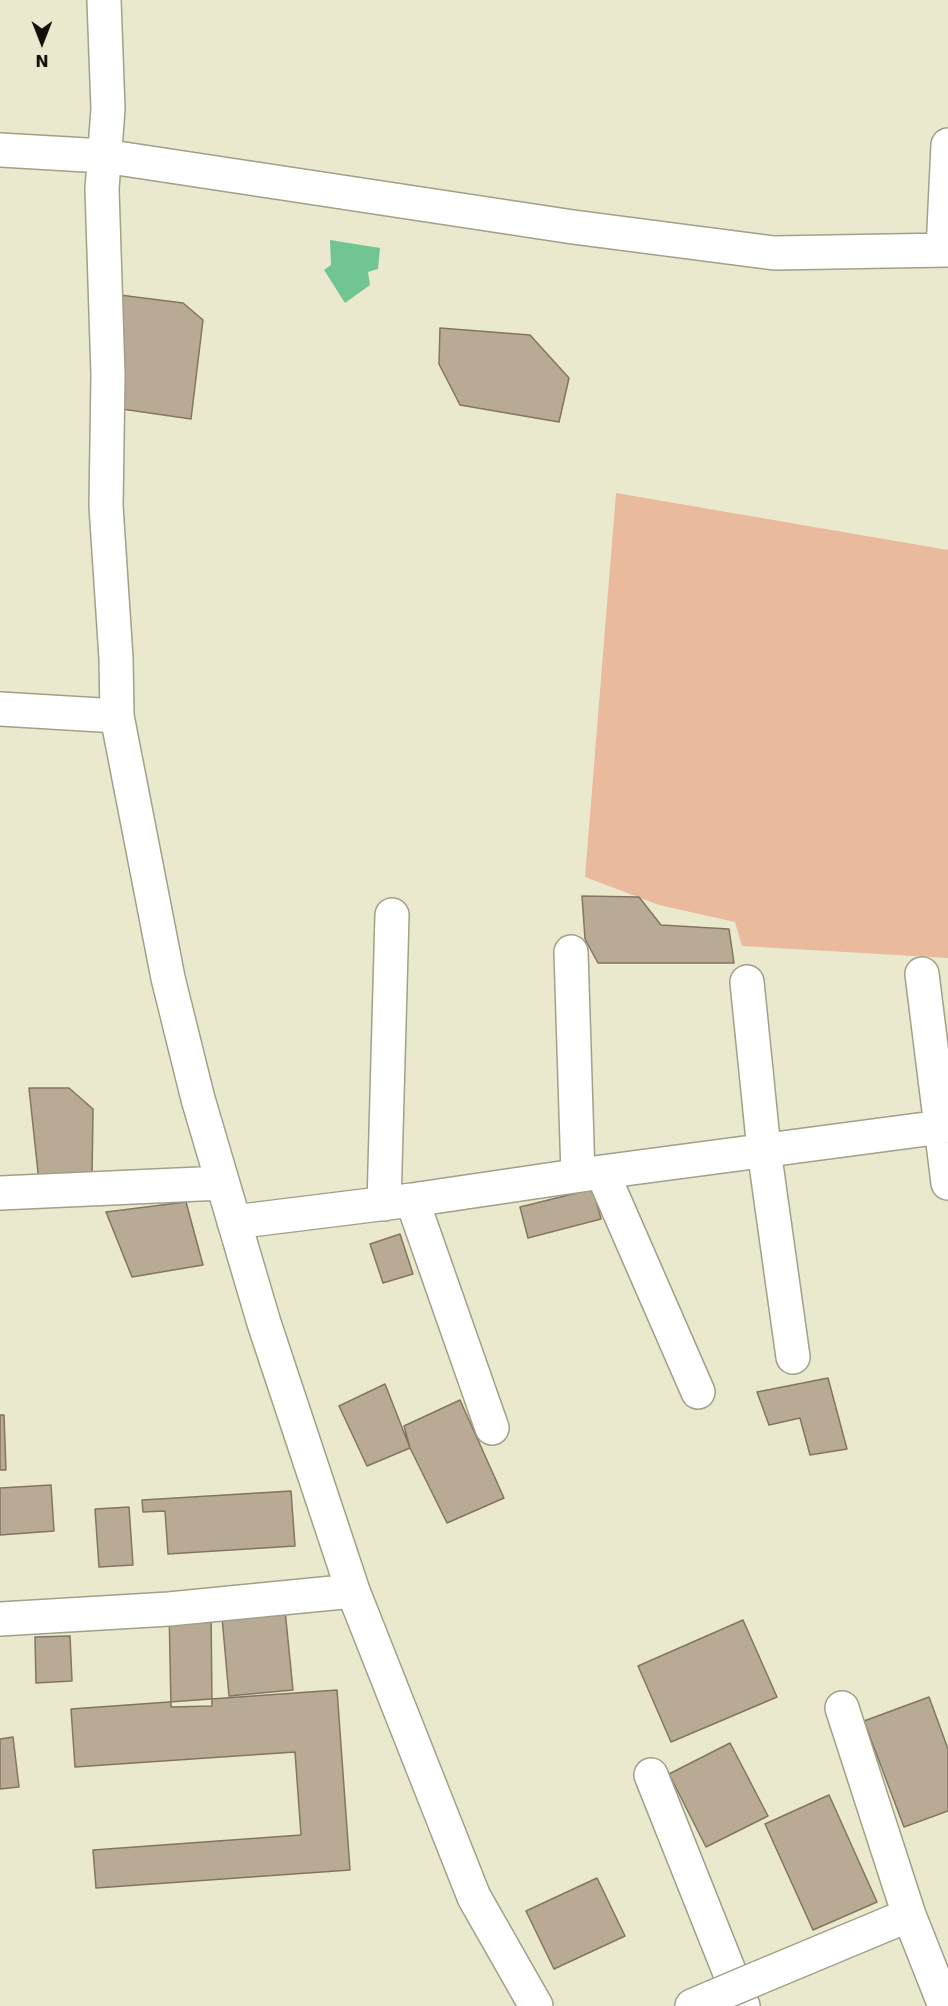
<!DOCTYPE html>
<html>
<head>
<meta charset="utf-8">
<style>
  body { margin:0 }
  #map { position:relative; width:948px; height:2006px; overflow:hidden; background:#eae9ce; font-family:"DejaVu Sans",sans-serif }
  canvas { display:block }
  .north { position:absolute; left:12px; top:12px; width:60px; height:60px; -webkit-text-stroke:4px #eae9ce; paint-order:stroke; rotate:180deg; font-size:16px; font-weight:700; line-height:24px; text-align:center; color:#111007 }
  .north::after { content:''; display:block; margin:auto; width:21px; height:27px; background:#111007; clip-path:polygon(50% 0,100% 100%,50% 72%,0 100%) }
</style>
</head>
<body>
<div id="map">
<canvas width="948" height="2006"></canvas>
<div class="north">N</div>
</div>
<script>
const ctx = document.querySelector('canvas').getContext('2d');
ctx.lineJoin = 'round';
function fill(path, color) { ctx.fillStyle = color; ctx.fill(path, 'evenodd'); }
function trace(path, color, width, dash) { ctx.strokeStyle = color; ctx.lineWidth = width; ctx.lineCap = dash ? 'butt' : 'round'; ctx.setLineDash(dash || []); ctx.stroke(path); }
fill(new Path2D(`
  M616 493 948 550V958L742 946 735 922 659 905 585 877Z`), '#eaba9d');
fill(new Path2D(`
  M330 240 380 248 378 269 368 272 370 285 345 303 324 270 331 265Z`), '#71c593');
const building = new Path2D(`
  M112 294 183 303 203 320 191 419 115 408Z
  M440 328 530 335 569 378 559 422 460 405 439 364Z
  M582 896 639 897 661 925 729 929 734 963H598L585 939Z
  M29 1088H69L93 1109 92 1179 39 1182Z
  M593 1189 601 1219 528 1238 520 1207Z
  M186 1202 203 1265 132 1277 106 1212Z
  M400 1234 413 1274 383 1283 370 1244Z
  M828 1378 847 1449 810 1455 800 1418 769 1425 757 1392Z
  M385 1384 410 1448 367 1466 339 1406Z
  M460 1400 504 1498 447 1523 410 1448 404 1426Z
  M0 1415H4L6 1470H0Z
  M51 1485 54 1531 0 1535V1488Z
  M291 1491 295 1546 168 1554 165 1511 143 1512 142 1500Z
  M129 1507 133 1565 99 1567 95 1509Z
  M284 1600 293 1690 229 1696 221 1606Z
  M211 1608 212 1706 171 1707 169 1609Z
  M743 1620 777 1697 671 1742 638 1666Z
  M70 1636 72 1681 36 1683 35 1637Z
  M337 1690 350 1870 96 1888 93 1850 301 1835 295 1752 75 1767 71 1709Z
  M929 1697 948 1749V1811L904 1827 864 1721Z
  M13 1737 19 1787 0 1789V1739Z
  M730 1743 768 1816 706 1847 669 1774Z
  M829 1795 877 1902 813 1930 765 1824Z
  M597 1878 625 1936 554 1969 526 1911Z`);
fill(building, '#b8aa94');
trace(building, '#837661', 1.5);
const minor = new Path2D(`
  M104 0 108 109 102 189 108 375 106 506 116 658 117 716 168 978 198 1099 264 1323 353 1591 474 1897 536 2006
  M0 150 104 156 573 227 774 253 948 250
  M943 250 948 145
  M0 709 117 716
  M571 952 578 1175
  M922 974 948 1183
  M747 982 764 1150 793 1357
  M602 1172 698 1392
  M0 1193 222 1183
  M412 1200 492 1428
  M384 1204 392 915
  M234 1222 412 1200 602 1172 948 1126
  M0 1619 169 1609 353 1591
  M842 1708 909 1915 945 2006
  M651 1775 743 2006
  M758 1978 909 1915
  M692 2006 713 1997`);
trace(minor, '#a1a088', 36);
trace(minor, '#fff', 33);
const minorBridge = new Path2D(`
  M713 1997 758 1978`);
trace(minorBridge, '#a1a088', 36, []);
trace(minorBridge, '#fff', 33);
</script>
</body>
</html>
